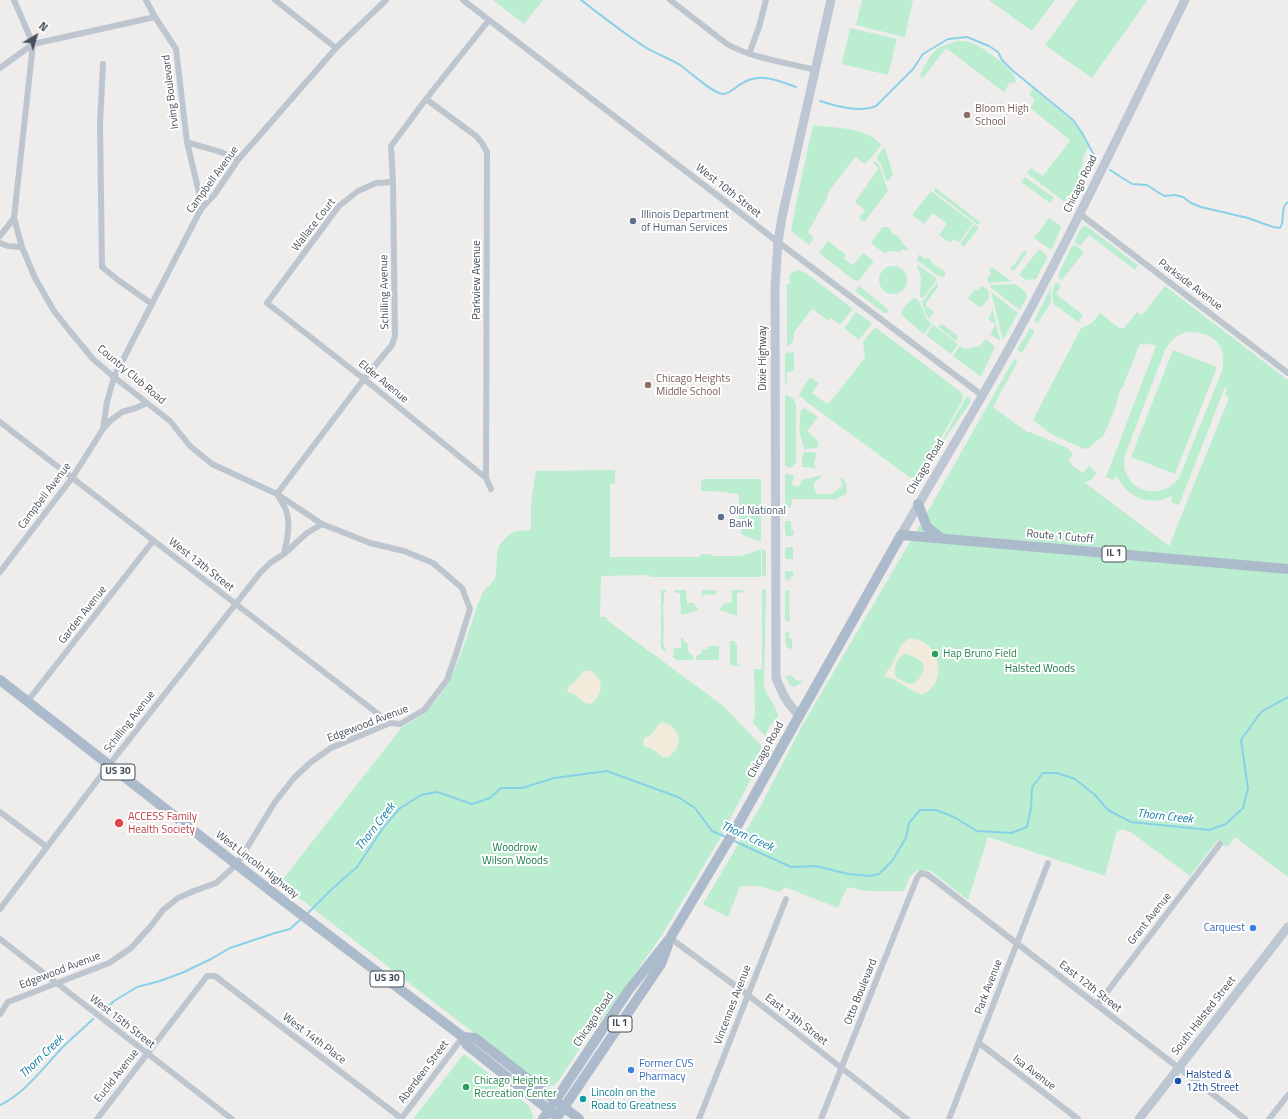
<!DOCTYPE html>
<html>
<head>
<meta charset="utf-8">
<style>
  body { margin:0 }
  #map { position:relative; width:1288px; height:1119px; overflow:hidden; background:#efecec; font-family:"Titillium Web",sans-serif }
  canvas { display:block }
  .north { position:absolute; left:16px; top:16px; width:40px; height:40px; -webkit-text-stroke:3px #fff; paint-order:stroke; rotate:38deg; font-size:11px; font-weight:700; line-height:16px; text-align:center; color:#454f59 }
  .north::after { content:''; display:block; margin:auto; width:14px; height:18px; background:#454f59; clip-path:polygon(50% 0,100% 100%,50% 72%,0 100%) }
</style>
</head>
<body>
<div id="map">
<canvas width="1288" height="1119"></canvas>
<div class="north">N</div>
</div>
<script>
const ctx = document.querySelector('canvas').getContext('2d');
ctx.lineJoin = 'round';
function fill(path, color) { ctx.fillStyle = color; ctx.fill(path, 'evenodd'); }
function trace(path, color, width, dash) { ctx.strokeStyle = color; ctx.lineWidth = width; ctx.lineCap = dash ? 'butt' : 'round'; ctx.setLineDash(dash || []); ctx.stroke(path); }
function write(font, color, halo, rows, align = 'center') {
  ctx.font = font + ' "Titillium Web",sans-serif'; ctx.lineWidth = 4; ctx.setLineDash([]); ctx.textBaseline = 'middle'; ctx.strokeStyle = halo; ctx.fillStyle = color; for (const [text, x, y, turn = 0] of rows) {
    ctx.save(); ctx.translate(x, y); ctx.rotate((+turn || 0) * Math.PI / 180); ctx.textAlign = isNaN(turn) ? turn : align; if (halo) ctx.strokeText(text, 0, 0); ctx.fillText(text, 0, 0); ctx.restore();
  }
}
fill(new Path2D(`
  M493 0H543L524 24Z
  M862 0H913L905 37 856 25Z
  M989 0H1055L1032 31Z
  M1078 0H1146L1147 1 1092 78 1045 45Z
  M850 28 897 39 888 75 842 64Z
  M957 41C961 41 966 41 970 42 981 46 1015 69 1016 81L1015 83 1010 82 1004 92 946 48 923 78 920 76C922 69 932 52 938 48 944 45 951 43 957 41Z
  M1033 89 1072 121 1081 133 1088 147 1083 158V163L1081 168 1082 170 1067 204 1027 173 1031 168 1043 176 1070 141V140L1030 108 1035 100 1029 94Z
  M813 125C833 128 868 127 881 145 877 152 870 158 865 164L855 157 827 194 828 196 808 232 814 238 809 245 791 231 798 194Z
  M884 147 889 160 893 175 888 181 886 180 881 164 877 159 878 155Z
  M875 161 879 165 888 191 864 222 859 218 865 210 855 202 879 168 873 163Z
  M1025 177 1054 198 1050 203 1021 182Z
  M936 188 980 222 978 225 934 191Z
  M931 191 973 223 959 242 954 239 950 243 939 235 947 224 933 213 924 224 912 215Z
  M1049 218 1061 226V228L1052 249H1050L1034 238Z
  M974 224 979 228 964 247 960 244Z
  M1086 226 1088 227 1138 265 1135 270 1089 235 1080 246 1074 242 1082 227Z
  M882 227H888L890 228 892 233 899 237 903 244 908 249 906 251 903 249 900 252 890 251 884 253 871 243Z
  M828 241 846 255 844 259 853 265 863 253 874 261 859 280 855 281 819 253Z
  M1075 245 1084 252 1062 280 1058 276 1059 273 1072 246Z
  M1039 249 1047 256V258L1036 279 1026 280 1019 275Z
  M1024 250 1027 253 1014 271 1010 268 1013 265H1014Z
  M919 254 924 259 929 258 935 266 945 271V275L943 278 940 275 939 277 917 260Z
  M917 264 937 279 923 298 920 297 921 278Z
  M879 280a14 14 0 1 1 28 0a14 14 0 1 1-28 0Z
  M992 267 1011 281 989 283 987 279 991 274 989 271Z
  M797 270 806 273 853 309 841 324 840 325 831 318 829 321 812 309 794 332 793 342 787 347V284H790V281L789 280 790 274Z
  M937 282 938 287 926 303V306L934 312 930 317V320L925 313 922 302Z
  M1055 283H1058L1061 286 1056 294 1083 315 1078 322 1054 304 1052 294Z
  M1015 284 1026 292 1027 297 1020 310 990 287 991 285Z
  M1052 285 1050 294 1052 303 1051 302 1038 323 1034 321Z
  M859 286 888 309V313H884L855 291Z
  M981 286 988 290 989 298 982 307 981 306 980 308 968 298 975 289 978 291Z
  M1165 286 1288 380V877L1235 837 1227 847 1217 841 1190 876 1132 833 1123 829 1118 831 1116 834 1105 876 988 837 968 900 931 871 918 870 910 876 904 891H867L847 887 838 908 785 887 780 892 758 886H740L728 917 703 904 760 807 802 726 928 511 1014 359 1017 361V363L993 407 1027 432H1030L1068 448 1073 454 1068 460 1072 464 1071 465 1083 473 1089 466 1097 473 1091 480H1089L1085 483 1169 546 1229 398 1225 395 1227 388 1225 387 1179 505 1171 502 1172 496C1148 507 1128 498 1116 475L1114 480 1106 477 1156 346 1147 343 1146 345 1140 344 1123 386 1119 392 1116 406 1104 435 1088 448 1084 449 1051 434 1033 420 1081 328 1092 323 1100 313 1119 328H1124L1137 312 1142 315ZM1187 332C1212 331 1228 345 1222 371L1179 478C1158 505 1118 488 1125 455L1165 350C1171 340 1176 335 1187 332Z
  M991 292 1018 313 1003 340Z
  M914 298C923 300 922 318 932 324L924 334 901 315C902 309 909 301 914 298Z
  M992 308 996 322 994 324 988 319 991 314 992 311 991 310Z
  M856 312 872 323 860 339H858L845 329V327Z
  M942 324 958 336 956 341 938 327Z
  M996 324 1000 339 999 340 990 334Z
  M933 325 958 344 951 354 926 335Z
  M875 327 962 393C964 397 963 399 961 403L916 482 807 402 799 395 810 377 819 383 812 393 827 404 831 401 865 358 863 342Z
  M1030 328 1035 331 1022 353 1017 350Z
  M986 339 995 347 981 377 953 356 960 346 965 349 980 346Z
  M1173 350 1217 367 1175 474 1131 457Z
  M794 352V369L793 371 787 372V384L785 382V354L787 353Z
  M786 395 793 398 796 405V462L791 468 787 467 785 465V397Z
  M967 396 970 398 971 402 935 453Z
  M805 408 818 417 807 431 819 442 817 448 804 449C804 444 801 439 800 433 799 426 800 418 801 410Z
  M804 452H815L816 456 814 462 816 468 802 467V458Z
  M615 470V483L610 484V557H700L701 554H709L713 556H742L761 549V577H650L649 575 601 576 600 617H606L607 620 722 705 764 748 765 752 718 842 662 935 620 995 580 1048 559 1080C554 1086 550 1088 541 1085L280 883 402 727C456 702 462 641 483 592 486 587 493 584 495 578 498 569 495 549 501 543 504 540 509 534 513 532 517 530 526 531 531 530V502L536 471Z
  M786 474 793 475 794 477 791 484 798 487 802 480 823 475 814 483V488L817 494H832L843 486 840 477 843 478 846 484 847 493 835 500 832 499H792L791 508 786 507 785 506V476Z
  M703 479H761V542L741 534V525L739 523V494L728 493V492L701 491V482Z
  M787 521H791V530H794L793 536H786L785 534V522Z
  M787 547H793V559H787L785 558V549Z
  M762 549 766 551V575L762 577Z
  M786 571H793V577H790V581L785 579V572Z
  M762 588 766 590 764 686C767 697 776 705 778 717L770 726 765 736 753 723 755 712 754 669H762Z
  M661 590H666V592L664 593V603H663L664 627 663 642 664 643V647L666 648V652L661 648Z
  M674 590H686L687 603H693L699 610C692 611 687 615 681 614L680 593 674 592Z
  M702 590H716V595L708 594 702 596Z
  M732 590H743V592L737 593V616L724 611 719 610 725 603H731L732 599Z
  M786 590H789L790 622 785 620V592Z
  M787 632H790L789 638 792 639V650L786 646 785 633Z
  M681 638H683L685 642 688 644V651L693 656V660H677L673 657 674 648H681Z
  M730 641H735V644H737V663L739 664V666L730 665Z
  M708 646H719V660H696V656L701 654 703 649H708Z
  M791 675 796 680 801 681 803 680 800 684 796 685V687L791 686 786 679V676Z
  M464 1054 529 1106 533 1116V1119H413Z`), '#bbedd0');
fill(new Path2D(`
  M908 639C939 636 951 683 922 695L913 691 894 679 886 677 885 675 888 669 890 668 902 644ZM904 654C911 655 921 659 924 665 924 671 919 683 911 684 907 684 900 679 896 677 892 669 897 659 904 654Z
  M583 671H591C606 681 602 693 592 704L585 703 574 694 568 692 567 690 569 685 574 683Z
  M663 722C683 729 684 747 667 758L663 757 651 748 645 747 643 743 644 738 650 736 660 723Z`), '#f1ebdc');
trace(new Path2D(`
  M581 0C602 16 623 33 645 47 656 54 669 58 680 65 690 72 712 93 723 94 730 94 735 87 741 84 760 72 776 80 796 87
  M820 101C836 106 860 113 876 106L913 69 923 54 948 39 967 37 989 46 998 52 1002 60 1012 70 1073 120 1082 133 1095 157
  M1110 170 1132 184 1147 185 1164 196 1175 195 1183 197 1191 203 1201 207 1248 218 1273 227 1280 228C1286 220 1279 209 1288 202
  M732 840 791 867 816 866 848 874 870 876 879 874 892 861 906 838 909 823 920 810H936L954 817 977 831 1011 833 1027 827 1031 808 1032 787 1043 773H1057L1075 779 1095 795 1108 810 1131 822 1209 830 1226 824 1243 808 1248 788 1241 740 1261 712 1288 697
  M306 915 332 889 357 867 383 828 399 809 421 795 437 792 472 804 490 798 501 788H522L554 778 607 771 678 797 695 808 712 831 726 837
  M102 1012 114 1001 137 987 160 981 184 972 211 959 230 948 275 933 290 929 301 919
  M0 1105C24 1094 44 1067 61 1049 71 1038 83 1029 93 1019`), '#89d1e9', 2);
trace(new Path2D(`
  M146 0 155 17 176 49 187 142 200 197 201 209
  M275 0 336 48
  M463 0 778 242 983 396
  M670 0 727 44C754 59 785 62 815 70
  M749 54 759 27 766 0
  M103 64 100 124 102 267 118 280 152 304
  M0 68 33 44 155 17
  M426 99 476 136 482 143 487 152 486 478 491 489
  M187 142C203 148 223 150 238 160
  M393 182 376 183 358 191 339 206 267 303 364 379 486 478
  M1080 214 1288 373
  M0 236 14 218
  M0 243 8 246 22 247
  M0 422 390 723
  M103 429 110 421 122 412 136 408 147 403
  M284 554C287 540 291 524 286 510 284 505 280 499 277 494L364 379 392 345 395 336 393 182 391 146 426 99 489 20
  M0 572 72 478 103 429 107 402 114 377 201 209 214 195 238 160 336 48 386 0
  M27 702 153 541
  M0 812 47 847
  M0 909 109 765 260 573 270 563 284 554 307 533 322 524
  M670 938 748 995 907 1119
  M0 939 232 1119
  M1097 1005 1220 844
  M0 1014 8 1002 109 963 131 948 151 926 163 910 178 898 194 891 216 883 237 864 275 802 294 778 311 762 331 748 390 723 400 724 424 710 447 680 456 654 470 609 462 588 433 563 404 551 370 543 322 524 277 494 212 464 190 446 170 421 114 377 93 359 69 330 54 311 35 278 22 247 14 218 33 44 14 0
  M979 1043 1078 1119
  M97 1119 207 976H215L401 1118
  M401 1119 463 1037
  M699 1119 786 899
  M821 1119 917 878 921 873 928 875 1245 1119
  M949 1119 1048 863
  M1269 1119 1288 1095`), '#bdc6ce', 6);
trace(new Path2D(`
  M901 535C942 463 985 394 1024 321 1081 216 1132 107 1185 0
  M799 715C786 702 783 695 776 678L775 287 778 242 782 217 831 0
  M1139 1119 1288 927`), '#bdc7d3', 9);
trace(new Path2D(`
  M918 504 927 527 941 538
  M0 680 281 899 463 1037 475 1038 579 1119
  M463 1037 467 1045 554 1114
  M543 1119 628 991 670 938 736 828 901 535 1288 569
  M556 1119 661 964 668 945`), '#acbbcb', 10);
for (const [x, y, r, color] of [
  [967,115,4,"#8d6e63"],
  [633,221,4,"#5c6f8a"],
  [648,385,4,"#8d6e63"],
  [721,517,4,"#5c6f8a"],
  [935,654,4,"#2e9e5b"],
  [119,823,5,"#e0444e"],
  [1253,928,4,"#3f7fe0"],
  [631,1070,4,"#3f7fe0"],
  [1178,1081,4,"#1a4fb4"],
  [466,1087,4,"#2e9e5b"],
  [583,1099,4,"#0f9aa8"]
]) { const dot = new Path2D(); dot.arc(x, y, r, 0, 2 * Math.PI); ctx.fillStyle = color; ctx.fill(dot); trace(dot, '#fff', 1.5); }
for (const [x, y, w] of [
  [1114,554,24],
  [118,772,34],
  [387,979,34],
  [620,1024,24]
]) { const box = new Path2D(); box.roundRect(x - w / 2, y - 8, w, 16, 3); ctx.fillStyle = '#fff'; ctx.fill(box); trace(box, '#454f59', 1); }
write('bold 10px', '#454f59', null, [
  ["IL 1",1114,554],
  ["US 30",118,772],
  ["US 30",387,979],
  ["IL 1",620,1024]
]);
write('11px', '#454f59', '#fff', [
  ["Irving Boulevard",171,92,-97],
  ["Campbell Avenue",213,180,-54],
  ["Chicago Road",1081,184,-64],
  ["West 10th Street",728,191,38],
  ["Wallace Court",314,225,-52],
  ["Parkview Avenue",477,280,-90],
  ["Parkside Avenue",1190,285,37],
  ["Schilling Avenue",385,292,-91],
  ["Dixie Highway",763,358,-90],
  ["Country Club Road",131,375,40],
  ["Elder Avenue",383,382,39],
  ["Chicago Road",926,467,-59],
  ["Campbell Avenue",45,496,-53],
  ["Route 1 Cutoff",1060,537,5],
  ["West 13th Street",201,565,38],
  ["Garden Avenue",83,615,-52],
  ["Schilling Avenue",130,722,-52],
  ["Edgewood Avenue",368,724,-21],
  ["Chicago Road",766,750,-61],
  ["West Lincoln Highway",257,865,38],
  ["Grant Avenue",1150,919,-52],
  ["Edgewood Avenue",60,971,-21],
  ["Park Avenue",989,987,-69],
  ["East 12th Street",1090,987,38],
  ["Otto Boulevard",861,992,-68],
  ["Vincennes Avenue",733,1005,-69],
  ["South Halsted Street",1204,1016,-52],
  ["Chicago Road",594,1020,-56],
  ["East 13th Street",796,1020,38],
  ["West 15th Street",122,1022,38],
  ["West 14th Place",314,1039,37],
  ["Aberdeen Street",424,1072,-53],
  ["Isa Avenue",1034,1073,37],
  ["Euclid Avenue",117,1076,-52]
]);
write('11px', '#785e54', '#fff', [
  ["Bloom High",975,109],
  ["School",975,122],
  ["Chicago Heights",656,379],
  ["Middle School",656,392]
], 'left');
write('11px', '#4e5e75', '#fff', [
  ["Illinois Department",641,215],
  ["of Human Services",641,228],
  ["Old National",729,511],
  ["Bank",729,524]
], 'left');
write('11px', '#27864d', '#fff', [
  ["Hap Bruno Field",943,654],
  ["Chicago Heights",474,1081],
  ["Recreation Center",474,1094]
], 'left');
write('11px', '#19774b', '#fff', [
  ["Halsted Woods",1040,669],
  ["Woodrow",515,848],
  ["Wilson Woods",515,861]
]);
write('11px', '#be3a42', '#fff', [
  ["ACCESS Family",128,817],
  ["Health Society",128,830]
], 'left');
write('11px', '#366cbe', '#fff', [
  ["Carquest",1245,928],
  ["Former CVS",639,1064,"left"],
  ["Pharmacy",639,1077,"left"]
], 'right');
write('11px', '#164399', '#fff', [
  ["Halsted &",1186,1075],
  ["12th Street",1186,1088]
], 'left');
write('11px', '#0d838f', '#fff', [
  ["Lincoln on the",591,1093],
  ["Road to Greatness",591,1106]
], 'left');
write('italic 12px', '#107da1', '#fff', [
  ["Thorn Creek",1165,817,6],
  ["Thorn Creek",376,827,-52],
  ["Thorn Creek",747,837,24],
  ["Thorn Creek",42,1057,-44]
]);
</script>
</body>
</html>
